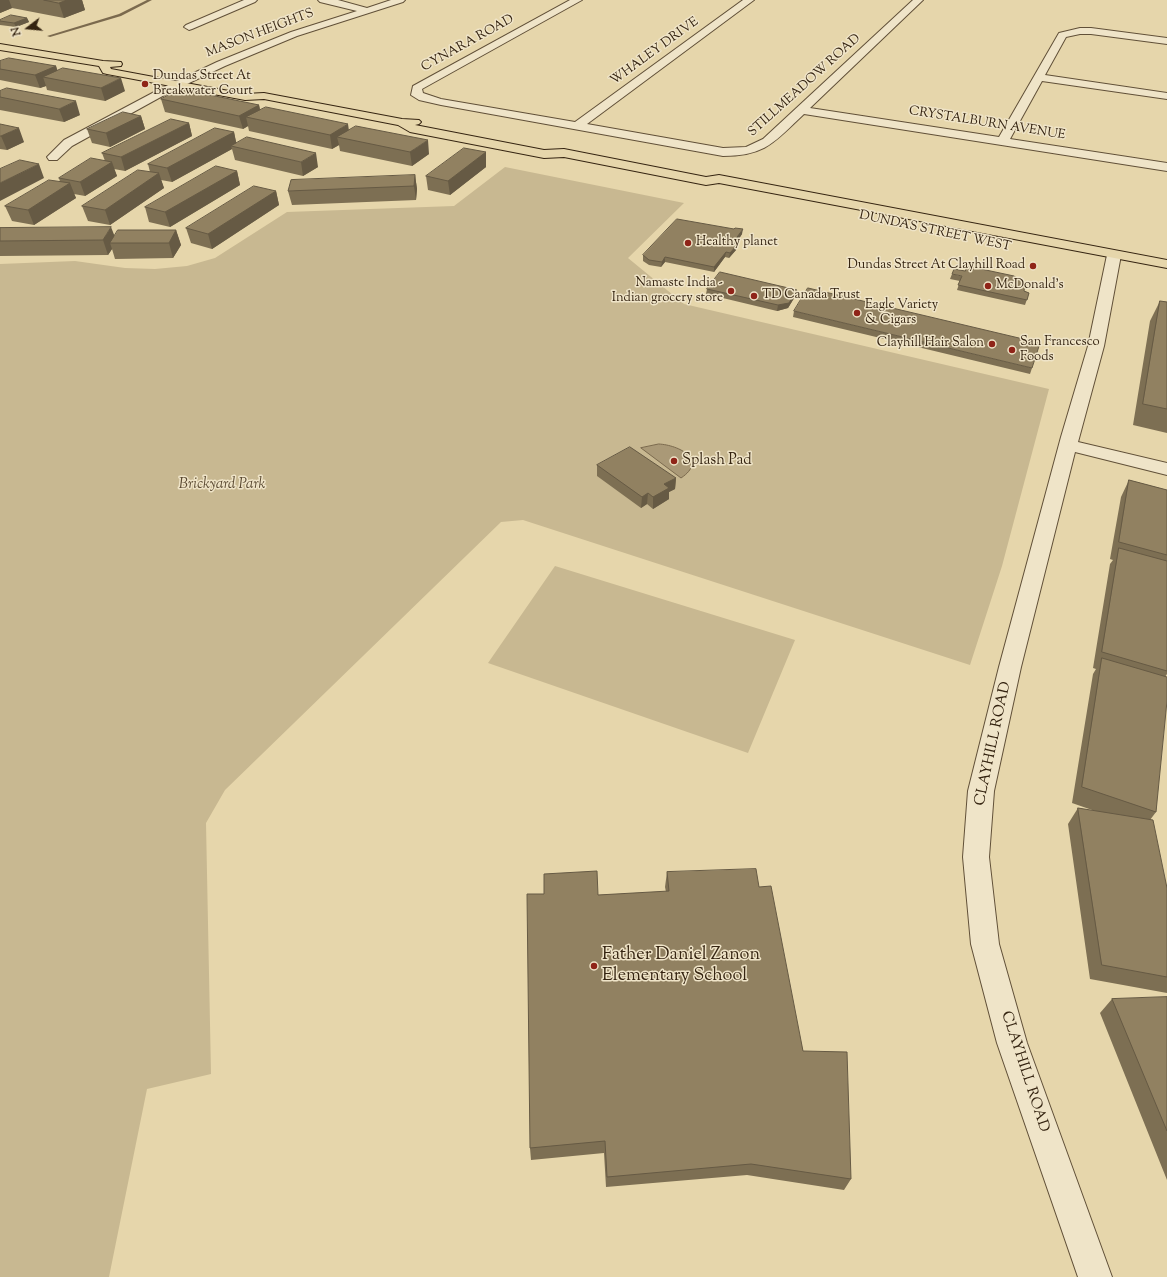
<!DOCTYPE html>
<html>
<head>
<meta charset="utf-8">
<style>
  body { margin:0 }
  #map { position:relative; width:1167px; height:1277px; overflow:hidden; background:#e6d6ab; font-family:"Sorts Mill Goudy",serif }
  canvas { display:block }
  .north { position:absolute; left:8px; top:8px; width:40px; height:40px; -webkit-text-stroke:3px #efe4c8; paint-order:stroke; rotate:254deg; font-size:11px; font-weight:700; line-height:16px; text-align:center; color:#352411 }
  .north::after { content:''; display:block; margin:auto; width:14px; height:18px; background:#352411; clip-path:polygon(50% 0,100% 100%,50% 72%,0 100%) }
</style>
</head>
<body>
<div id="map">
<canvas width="1167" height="1277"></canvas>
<div class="north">N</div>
</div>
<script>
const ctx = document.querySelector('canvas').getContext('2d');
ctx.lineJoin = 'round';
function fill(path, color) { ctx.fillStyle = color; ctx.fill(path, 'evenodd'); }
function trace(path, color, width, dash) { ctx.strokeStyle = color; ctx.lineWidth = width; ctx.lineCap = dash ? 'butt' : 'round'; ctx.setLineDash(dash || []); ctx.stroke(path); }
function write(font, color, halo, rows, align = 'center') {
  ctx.font = font + ' "Sorts Mill Goudy",serif'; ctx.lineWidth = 3; ctx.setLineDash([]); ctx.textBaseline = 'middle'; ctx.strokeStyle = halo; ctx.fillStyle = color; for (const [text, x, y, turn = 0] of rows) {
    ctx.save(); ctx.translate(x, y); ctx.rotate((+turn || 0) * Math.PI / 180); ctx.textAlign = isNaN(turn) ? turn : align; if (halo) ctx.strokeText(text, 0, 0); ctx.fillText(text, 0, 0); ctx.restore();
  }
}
fill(new Path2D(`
  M505 167 684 203 628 258 684 304 1049 389 1002 566 970 665 523 520 501 522 225 790 206 823 211 1074 147 1089 109 1277H0V264L75 261 125 268 155 269 187 266 215 258 287 212 454 206Z
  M555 566 795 640 748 753 488 663Z`), '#c8b891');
const water = new Path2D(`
  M659 444C679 445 708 460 681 478L641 448Z`);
fill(water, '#a97');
trace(water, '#7b6a4e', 1);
fill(new Path2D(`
  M147 0H152L121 16 50 37 47 36 119 14Z`), '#7b6a4e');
const minor = new Path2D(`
  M244 0H257L255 2 192 29 189 30 184 27 186 25Z
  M318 0H338L367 8 391 0H405L403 2 297 36 225 66 168 93 72 146 57 160H49L47 157 64 140 160 89 217 62 291 32 357 11 320 2Z
  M570 0H582L422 89 423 93 441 99 575 122 743 0H754L587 124 723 148 746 147 763 139 913 0H923L810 108 999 137 1059 33 1080 28H1091L1167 38V44L1091 34H1080L1066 37 1045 75 1167 93V99L1042 81 1010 139 1167 163V171L804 114C775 141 766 156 723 156L441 105 419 100 411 95 413 86Z
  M1114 251 1119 252 1121 255 1104 346 1078 442 1167 463V475L1075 452 1021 667 994 791 989 857 999 944 1027 1043 1112 1277H1078L997 1043 971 944 963 857 968 791 999 667 1061 437 1088 346 1107 255 1109 252Z`);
const major = new Path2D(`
  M0 44 103 61 121 62 122 64 121 66 110 67 111 69 245 94 264 93 402 119 419 120 421 122 419 124 415 125 544 150 564 149 706 177 719 175 1167 260V268L719 183 706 185 564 157 544 158 410 132 398 125 264 99 245 100 107 74 103 73 99 66 0 50Z`);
trace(minor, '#615038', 2);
trace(major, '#352411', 2);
fill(minor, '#efe4c8');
fill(major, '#e6d6ab');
fill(new Path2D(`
  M0 0H82L85 10 64 18 12 8 0 13Z
  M27 18 29 22 16 27 0 25V20Z
  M0 61 56 66 57 70 125 91 105 101 47 90 46 86 40 88 0 80Z
  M0 91 80 115 64 122 0 110Z
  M161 99 259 105 260 110 349 130 429 154 412 166 340 151 339 145 332 149 249 131 248 126 243 129 165 112Z
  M141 116 145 129 110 147 92 143 87 129Z
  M189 123 192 136 125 171 114 169 117 176 85 196 74 194 76 198 34 225 12 221 5 206 60 182 59 178 105 161 102 153Z
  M0 124 24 142 7 150 0 149Z
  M234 132 236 143 318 167 303 176 235 160 232 149 172 182 161 180 164 188 110 225 88 221 82 206 150 172 148 164Z
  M486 152V167L450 195 428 190 426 176Z
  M237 171 240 185 170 227 149 222 145 207Z
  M415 175 417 189 416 200 292 205 288 191Z
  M276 191 279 205 212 249 191 243 186 228Z
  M0 228 114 236 176 230 181 245 173 258 115 259 112 249 108 255 0 256Z
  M734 229 742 234 735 245 736 250 729 258 725 257 714 272 665 262 661 267 649 265 643 261V255Z
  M952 274 1024 291 1029 293 1025 305 957 290 960 281 950 279Z
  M707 289 797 290 796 295 788 308 777 311 706 294Z
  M1160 301 1167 302V433L1133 425 1150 321Z
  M794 311 1032 368 1030 374 793 317Z
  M597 465 676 478 675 489 669 492V499L653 509 647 504 641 508 597 476Z
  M1129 480 1167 490V674L1165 677 1156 812 1150 820 1167 888V993L1090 979 1068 824 1078 808 1095 811 1072 803 1093 674 1096 669 1093 668 1110 564 1113 560 1110 559 1121 497Z
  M667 872 759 887 803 1051 851 1179 844 1190 747 1175 606 1187 604 1153 531 1160 530 1148 598 895 666 892 665 887Z
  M1167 997V1180L1100 1013 1112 999Z`), '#7d6f53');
fill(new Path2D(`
  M0 0H9L12 8 0 13Z
  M67 0H82L85 10 64 18 59 3Z
  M27 18 29 22 16 27 14 23Z
  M56 66 60 79 43 77 46 86 40 88 35 75Z
  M121 78 125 91 105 101 101 88Z
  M76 101 80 115 64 122 59 109Z
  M259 105 262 119 246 117 248 126 243 129 239 116Z
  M141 116 145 129 110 147 106 133Z
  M189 123 192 136 125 171 121 157Z
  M348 124 350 138 337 137 339 145 332 149 330 135Z
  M19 128 24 142 7 150 1 136Z
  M234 132 237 146H231L232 149 172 182 167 168Z
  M428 140 429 154 412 166 410 152Z
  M486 152V167L450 195 448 181Z
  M316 153 318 167 303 176 301 162Z
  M112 162 117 176 85 196 80 182Z
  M39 164 44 178 0 201V183Z
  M237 171 240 185 170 227 165 212Z
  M159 173 164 188 110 225 105 210Z
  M415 175 417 189 416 200 414 186Z
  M70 183 76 198 34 225 28 210Z
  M276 191 279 205 212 249 208 234Z
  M111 227 117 242 110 243 112 249 108 255 103 240Z
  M743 229 742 234 732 249V244Z
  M176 230 181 245 173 258 169 243Z
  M737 245 736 250 729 258 730 253Z
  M726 252 725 257 714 272V267Z
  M665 257V262L661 267 662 262Z
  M797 290 796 295 788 308 777 311 778 305Z
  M676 478 675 489 669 492V499L653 509V497L664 484Z
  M648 493 647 504 641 508 642 497Z`), '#665a44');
const building = new Path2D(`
  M44 0H67L59 3Z
  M11 15 27 18 14 23 0 21V20Z
  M9 58 56 66 35 75 0 69V61Z
  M63 68 121 78 101 88 43 77Z
  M7 88 76 101 59 109 0 97V91Z
  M181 89 259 105 239 116 161 99Z
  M266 107 348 124 330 135 246 117Z
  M123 112 141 116 106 133 87 129Z
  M171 119 189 123 121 157 102 153Z
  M0 124 19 128 1 136H0Z
  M356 126 428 140 410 152 337 137Z
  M215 128 234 132 167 168 148 164Z
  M247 137 316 153 301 162 231 146Z
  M464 148 486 152 448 181 426 176Z
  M91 158 112 162 80 182 59 178Z
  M20 160 39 164 0 183V169Z
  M216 166 237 171 165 212 145 207Z
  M138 170 159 173 105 210 82 206Z
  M415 175 414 186 288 191 291 180Z
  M49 180 70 183 28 210 5 206Z
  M254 186 276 191 208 234 186 228Z
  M677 219 734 229 735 228 743 229 732 244 737 245 730 253 726 252 714 267 665 257 662 262 649 260 643 255Z
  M111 227 103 240 0 241V228Z
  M118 230H176L169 243H110Z
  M967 266 1014 276 1025 284 1024 291 1029 293 1027 300 958 285 962 276 952 274 954 269 965 271Z
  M720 272 797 290 789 303 778 305 707 289Z
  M808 288 1040 343 1032 368 794 311Z
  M1160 301 1167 302V409L1143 404Z
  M630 447 676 478 664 484 669 488 653 497 648 493 642 497 597 465Z
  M1129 480 1167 490V555L1119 542Z
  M1119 548 1167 561V671L1102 652Z
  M1102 658 1167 677V701L1156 812 1082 787Z
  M1078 808 1153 820 1167 888V977L1102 965Z
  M756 869 759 887 771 886 803 1051 847 1052 851 1179 751 1164 607 1177 605 1141 530 1148 527 894H544V874L597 871 598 895 669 891 667 872Z
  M1167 997V1131L1112 999Z`);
fill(building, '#918161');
trace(building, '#665a44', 1);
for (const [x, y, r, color] of [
  [145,84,4,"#8f2418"],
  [688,243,4,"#8f2418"],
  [1033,266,4,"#8f2418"],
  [988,286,4,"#8f2418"],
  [731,291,4,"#8f2418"],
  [754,296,4,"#8f2418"],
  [857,313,4,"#8f2418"],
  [992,344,4,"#8f2418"],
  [1012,350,4,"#8f2418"],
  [674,461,4,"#8f2418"],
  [594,966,4,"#8f2418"]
]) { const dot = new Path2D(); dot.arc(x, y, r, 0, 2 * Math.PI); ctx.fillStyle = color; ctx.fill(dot); trace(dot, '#efe4c8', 1.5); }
write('13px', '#352411', '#efe4c8', [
  ["MASON HEIGHTS",260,34,-21],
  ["CYNARA ROAD",468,44,-29],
  ["WHALEY DRIVE",655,52,-36],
  ["STILLMEADOW ROAD",805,86,-42],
  ["CRYSTALBURN AVENUE",987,124,9],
  ["DUNDAS STREET WEST",935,232,12]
]);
write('13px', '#352411', '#efe4c8', [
  ["Dundas Street At",153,77],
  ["Breakwater Court",153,92],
  ["Healthy planet",696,243],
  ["Dundas Street At Clayhill Road",1025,266,"right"],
  ["Namaste India -",723,284,"right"],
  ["Indian grocery store",723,299,"right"],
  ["McDonald's",996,286],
  ["TD Canada Trust",762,296],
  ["Eagle Variety",865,306],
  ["& Cigars",865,321],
  ["San Francesco",1020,343],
  ["Foods",1020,358],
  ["Clayhill Hair Salon",984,344,"right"]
], 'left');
write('15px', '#352411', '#efe4c8', [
  ["Splash Pad",682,461]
], 'left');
write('italic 15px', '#5a4931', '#efe4c8', [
  ["Brickyard Park",222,485]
]);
write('15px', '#352411', '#efe4c8', [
  ["CLAYHILL ROAD",994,744,-78],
  ["CLAYHILL ROAD",1024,1072,72]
]);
write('18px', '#352411', '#efe4c8', [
  ["Father Daniel Zanon",602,956],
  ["Elementary School",602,977]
], 'left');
</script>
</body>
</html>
